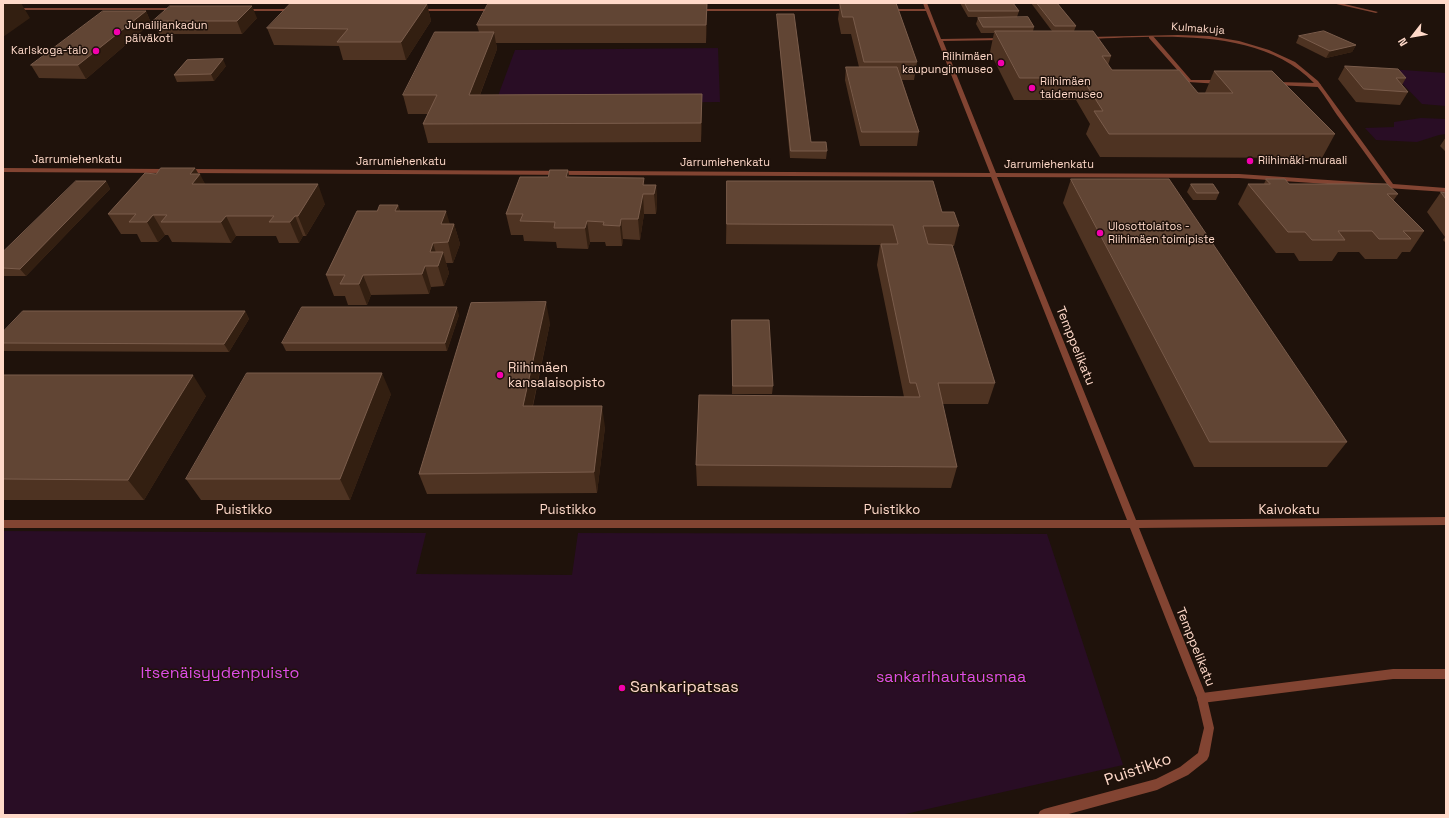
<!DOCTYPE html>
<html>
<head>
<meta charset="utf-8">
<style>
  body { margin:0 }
  #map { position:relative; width:1449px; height:818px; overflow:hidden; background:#1f120b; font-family:"Space Grotesk",sans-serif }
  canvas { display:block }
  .frame { position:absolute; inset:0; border:4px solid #ffd9c9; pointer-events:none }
  .north { position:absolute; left:1393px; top:16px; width:40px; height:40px; -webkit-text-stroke:3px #1f120b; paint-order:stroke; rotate:239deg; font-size:11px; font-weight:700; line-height:16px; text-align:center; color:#ffd9c9 }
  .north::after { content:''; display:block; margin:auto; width:14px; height:18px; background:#ffd9c9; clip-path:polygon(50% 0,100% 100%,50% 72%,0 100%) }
</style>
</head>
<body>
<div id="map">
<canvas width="1449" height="818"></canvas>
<div class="frame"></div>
<div class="north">N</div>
</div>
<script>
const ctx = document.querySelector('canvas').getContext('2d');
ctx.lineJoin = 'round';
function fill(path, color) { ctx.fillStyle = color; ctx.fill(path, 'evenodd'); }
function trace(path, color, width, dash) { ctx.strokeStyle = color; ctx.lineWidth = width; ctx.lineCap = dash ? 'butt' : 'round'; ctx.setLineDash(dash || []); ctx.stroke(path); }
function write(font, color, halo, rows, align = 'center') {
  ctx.font = font + ' "Space Grotesk",sans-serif'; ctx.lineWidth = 3; ctx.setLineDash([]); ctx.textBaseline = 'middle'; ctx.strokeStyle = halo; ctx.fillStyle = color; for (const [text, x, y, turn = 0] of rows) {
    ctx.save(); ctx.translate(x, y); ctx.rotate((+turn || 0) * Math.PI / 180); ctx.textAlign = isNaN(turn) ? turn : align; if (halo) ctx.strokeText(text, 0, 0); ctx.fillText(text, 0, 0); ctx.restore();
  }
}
fill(new Path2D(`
  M718 48 720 102 495 104 515 50Z
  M1388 69 1446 73V106L1422 104Z
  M1421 118 1446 119V134L1439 135 1417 142 1376 140 1365 128 1394 127V122Z
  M3 531 426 533 416 574 572 575 578 533 1047 534 1123 765 901 815H3Z`), '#290d25');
fill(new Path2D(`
  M1332 3H1340L1378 12 1376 13Z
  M1149 36H1153L1191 80H1220L1223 82 1220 84 1188 82 1149 38Z
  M1276 82 1318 83 1321 85 1318 87 1274 85V83Z
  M1393 669H1446V679H1393L1202 703 1198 702 1197 698 1198 694 1202 693Z`), '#824432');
fill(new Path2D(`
  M923 3H927L941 39 1002 38 1004 39 1002 40 943 41 996 173 1239 174 1387 184C1371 161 1354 138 1337 115 1330 105 1323 92 1314 83 1259 26 1160 37 1088 39L1086 38 1088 37 1178 35 1209 36 1239 41 1269 50 1295 62 1318 81 1393 184 1446 188V192L1239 178 997 177 1136 520 1446 517V525L1139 528 1207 698 1214 728 1209 756 1207 760 1188 775 1157 790 1065 815H1038L1040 811 1044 809 1156 779 1180 767 1198 753 1204 728 1197 698 1130 528H3V520H1127L991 177 186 173 183 171 186 169 990 173 926 11H889L887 10 889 9H925Z
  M3 8H175L177 9 175 10H3Z
  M241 9H295L297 10 295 11H243L241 10Z
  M415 9H495L497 10 495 11H415Z
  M697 9H849L851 10 849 11H695V9Z
  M3 168 168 169 171 171 168 173 3 172Z`), '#824432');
fill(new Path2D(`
  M840 3H896L917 62 914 80H902L919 132 917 146H860L845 80 846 67H859L851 34H841L838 19Z
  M960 3H1020V4H1013L1019 11 1017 17 1034 27 1033 31H1052L1031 3H1057L1076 26 1074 31 1111 56 1108 65 1112 70 1198 93H1205L1214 71 1335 134 1322 158 1100 157 1086 134 1090 124 1076 100H1014L990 52 994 33H981L976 24 978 18 1002 17H968Z
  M427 4 431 21 406 60H343L339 46 274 45 267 28Z
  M707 4 706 43H496L497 49 480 95 702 94V113L701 142 428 143 423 124 428 114H408L403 95 479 32 477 25Z
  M146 11 151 23 86 79 39 78 31 65Z
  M777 14 811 142 827 151 826 159 790 158 777 20Z
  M257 18 242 34H159L153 21Z
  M1299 36 1356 45 1352 52 1326 58 1296 43Z
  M226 66 214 81 177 82 174 75Z
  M1345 66 1406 78 1402 85 1408 92 1400 105 1356 102 1338 79Z
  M1446 137V152L1440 146Z
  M195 168 205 184 325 204 306 236H303L299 243H279L276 236H236L231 243 172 242 168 235H165L158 242H141L137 234H121L108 214 156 174Z
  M568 170 569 177 645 185H656L657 205 656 214H644L640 240 623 239 622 246H606L605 242H590L588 249 557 248 556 242 524 241 523 235H511L506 214 548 177Z
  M1071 179 1347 442 1327 467H1194L1063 203Z
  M1266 179 1289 184 1398 194 1393 201 1424 231 1410 252H1402L1397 259H1365L1359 252H1338L1332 261H1299L1294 253H1276L1238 204 1248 184H1264Z
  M106 181 110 189 26 276H3V252Z
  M727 181 942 212 959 226 954 246H952L995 383 988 404H942L957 467 951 488 697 486 696 465 904 397 877 265 880 245 726 244Z
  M1191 184 1219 193 1216 200H1193L1187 192Z
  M1441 192 1446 193V243L1443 240 1445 237 1427 212Z
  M398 205 400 211 450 224H454L460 244 453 263H446L449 273 444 286 431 287 429 294 371 295 367 305H348L345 296H334L326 275 377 211Z
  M245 311 249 319 229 352 3 351V332Z
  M459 315 447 351H286L282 343Z
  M732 320 773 386 772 394H732Z
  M550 323 533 406 605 427 597 493 427 494 419 474Z
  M3 375 206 396 144 500H3Z
  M391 394 350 500H201L186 479Z`), '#4e3322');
fill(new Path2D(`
  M3 3H21L30 18 3 37Z
  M427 4 431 21 406 60 401 42Z
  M707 4V22L706 43V25Z
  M252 6 257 18 242 34 237 21Z
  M146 11 151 23 86 79 78 65Z
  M494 32 497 49 473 113 469 95Z
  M1356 45 1352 52 1326 58 1330 51Z
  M223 59 226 66 214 81 211 74Z
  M702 94V113L701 142V123Z
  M195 168 199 175 200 174 210 194 192 184 190 174Z
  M568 170 571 190 566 177Z
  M644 178 645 194 643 185Z
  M106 181 110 189 26 276 20 269Z
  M318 184 325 204 306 236 298 216Z
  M656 185 657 205 656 214 654 194Z
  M643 194 644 214 640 240 638 219Z
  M398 205 404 225 395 211Z
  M446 211 452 231 441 224Z
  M153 215 165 235 158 242 147 222Z
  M226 216 236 236 231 243 221 222Z
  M295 216 303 236 299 243 290 222Z
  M621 219 623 239 622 246 620 226Z
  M587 221 590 242 588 249 585 228Z
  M454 224 460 244 453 263 448 242Z
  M433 243 439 263 443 252 449 273 444 286 438 266 430 252Z
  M425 266 431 287 429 294 422 274Z
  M363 275 371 295 367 305 359 284Z
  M546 302 550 323 528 427 523 406Z
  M457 307 459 315 447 351 445 343Z
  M245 311 249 319 229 352 224 344Z
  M382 373 391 394 350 500 340 479Z
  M193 375 206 396 144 500 128 480Z
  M602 406 605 427 597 493 594 472Z`), '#331f11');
const building = new Path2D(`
  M291 3 427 4 401 42H337L348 29 267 28Z
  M840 3H896L917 62H864L853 17H843Z
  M965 3H1013L1019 11H969Z
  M1037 3H1057L1076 26H1055Z
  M488 4H707L706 25H477Z
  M170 6H252L237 21H153Z
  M103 11H146L78 65H31Z
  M777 14H794L811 142H826L827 151H791Z
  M1028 17 1034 27H983L978 18Z
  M995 31H1093L1111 56H1102L1112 70H1179L1198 93H1233L1214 71H1272L1335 134H1109L1094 111H1103L1082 78H1020Z
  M1324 31 1356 45 1330 51 1299 36Z
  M435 32H494L469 95 702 94 701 123 423 124 437 95H403Z
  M223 59 211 74 174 75 187 60Z
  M1345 66 1398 69 1406 78H1396L1408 92 1364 89Z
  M846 67H897L919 132H862Z
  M161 168H195L190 174H200L192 184H318L298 216H295L290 222H269L274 216H226L221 222H161L167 215H153L147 222H129L136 214H108L145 173 156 174Z
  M550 170H568L566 177 644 178 643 185H656L654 194H643L638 219H621L620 226 603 225 604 222 587 221 585 228H554L555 222 520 221 523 214H506L520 177H548Z
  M1071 179H1169L1347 442H1210Z
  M1266 179H1285L1289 184H1387L1398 194H1387L1424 231H1403L1411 239H1379L1372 231H1338L1345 240H1312L1305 232H1288L1248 184H1270Z
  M76 181H106L20 269 3 268V252Z
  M727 181H933L942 212H954L959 226H923L928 244 952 245 995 383H938L957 467 696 465 699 395 920 397 916 383H910L881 244H898L893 225 727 224Z
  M1191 184H1213L1219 193H1197Z
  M1441 192 1446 193V199Z
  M380 205H398L395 211H446L441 224H454L448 242 433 243 430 252H443L438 266H425L422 274 363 275 359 284H340L345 275H326L357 211H377Z
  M546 302 523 406H602L594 472 419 474 471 303Z
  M302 307H457L445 343H282Z
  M23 311H245L224 344 3 343V332Z
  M732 320H769L773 386H733Z
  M247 373H382L340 479H186Z
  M3 375H193L128 480 3 479Z`);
fill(building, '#614534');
trace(building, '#7a5c4b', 1);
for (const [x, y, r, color] of [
  [117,32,4,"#f400ad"],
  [96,51,4,"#f400ad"],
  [1001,63,4,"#f400ad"],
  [1032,88,4,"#f400ad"],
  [1250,161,4,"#f400ad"],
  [1100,233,4,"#f400ad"],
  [500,375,4,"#f400ad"],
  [622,688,4,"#f400ad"]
]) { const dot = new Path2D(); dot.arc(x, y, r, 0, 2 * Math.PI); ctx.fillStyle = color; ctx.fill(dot); trace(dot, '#1f120b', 1.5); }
write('11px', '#ffd9c9', '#1f120b', [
  ["Junailijankadun",125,26],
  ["päiväkoti",125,39],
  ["Karlskoga-talo",88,51,"right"],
  ["Riihimäen",993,57,"right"],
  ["kaupunginmuseo",993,70,"right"],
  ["Riihimäen",1040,82],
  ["taidemuseo",1040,95],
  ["Riihimäki-muraali",1258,161],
  ["Ulosottolaitos -",1108,227],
  ["Riihimäen toimipiste",1108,240]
], 'left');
write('11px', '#ffd9c9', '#1f120b', [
  ["Kulmakuja",1198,29,4],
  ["Jarrumiehenkatu",77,160],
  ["Jarrumiehenkatu",401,162],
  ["Jarrumiehenkatu",725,163],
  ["Jarrumiehenkatu",1049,165]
]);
write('13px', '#ffd9c9', '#1f120b', [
  ["Temppelikatu",1075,346,68],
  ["Puistikko",244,510],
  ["Puistikko",568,510],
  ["Puistikko",892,510],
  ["Kaivokatu",1289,510],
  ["Temppelikatu",1195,647,68]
]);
write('13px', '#ffd9c9', '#1f120b', [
  ["Riihimäen",508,368],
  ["kansalaisopisto",508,383]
], 'left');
write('16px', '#de4de7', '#1f120b', [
  ["Itsenäisyydenpuisto",220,674],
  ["sankarihautausmaa",951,678]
]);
write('16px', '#ffd9c9', '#1f120b', [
  ["Sankaripatsas",630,688]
], 'left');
write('16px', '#ffd9c9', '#1f120b', [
  ["Puistikko",1138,770,-19]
]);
</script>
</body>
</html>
